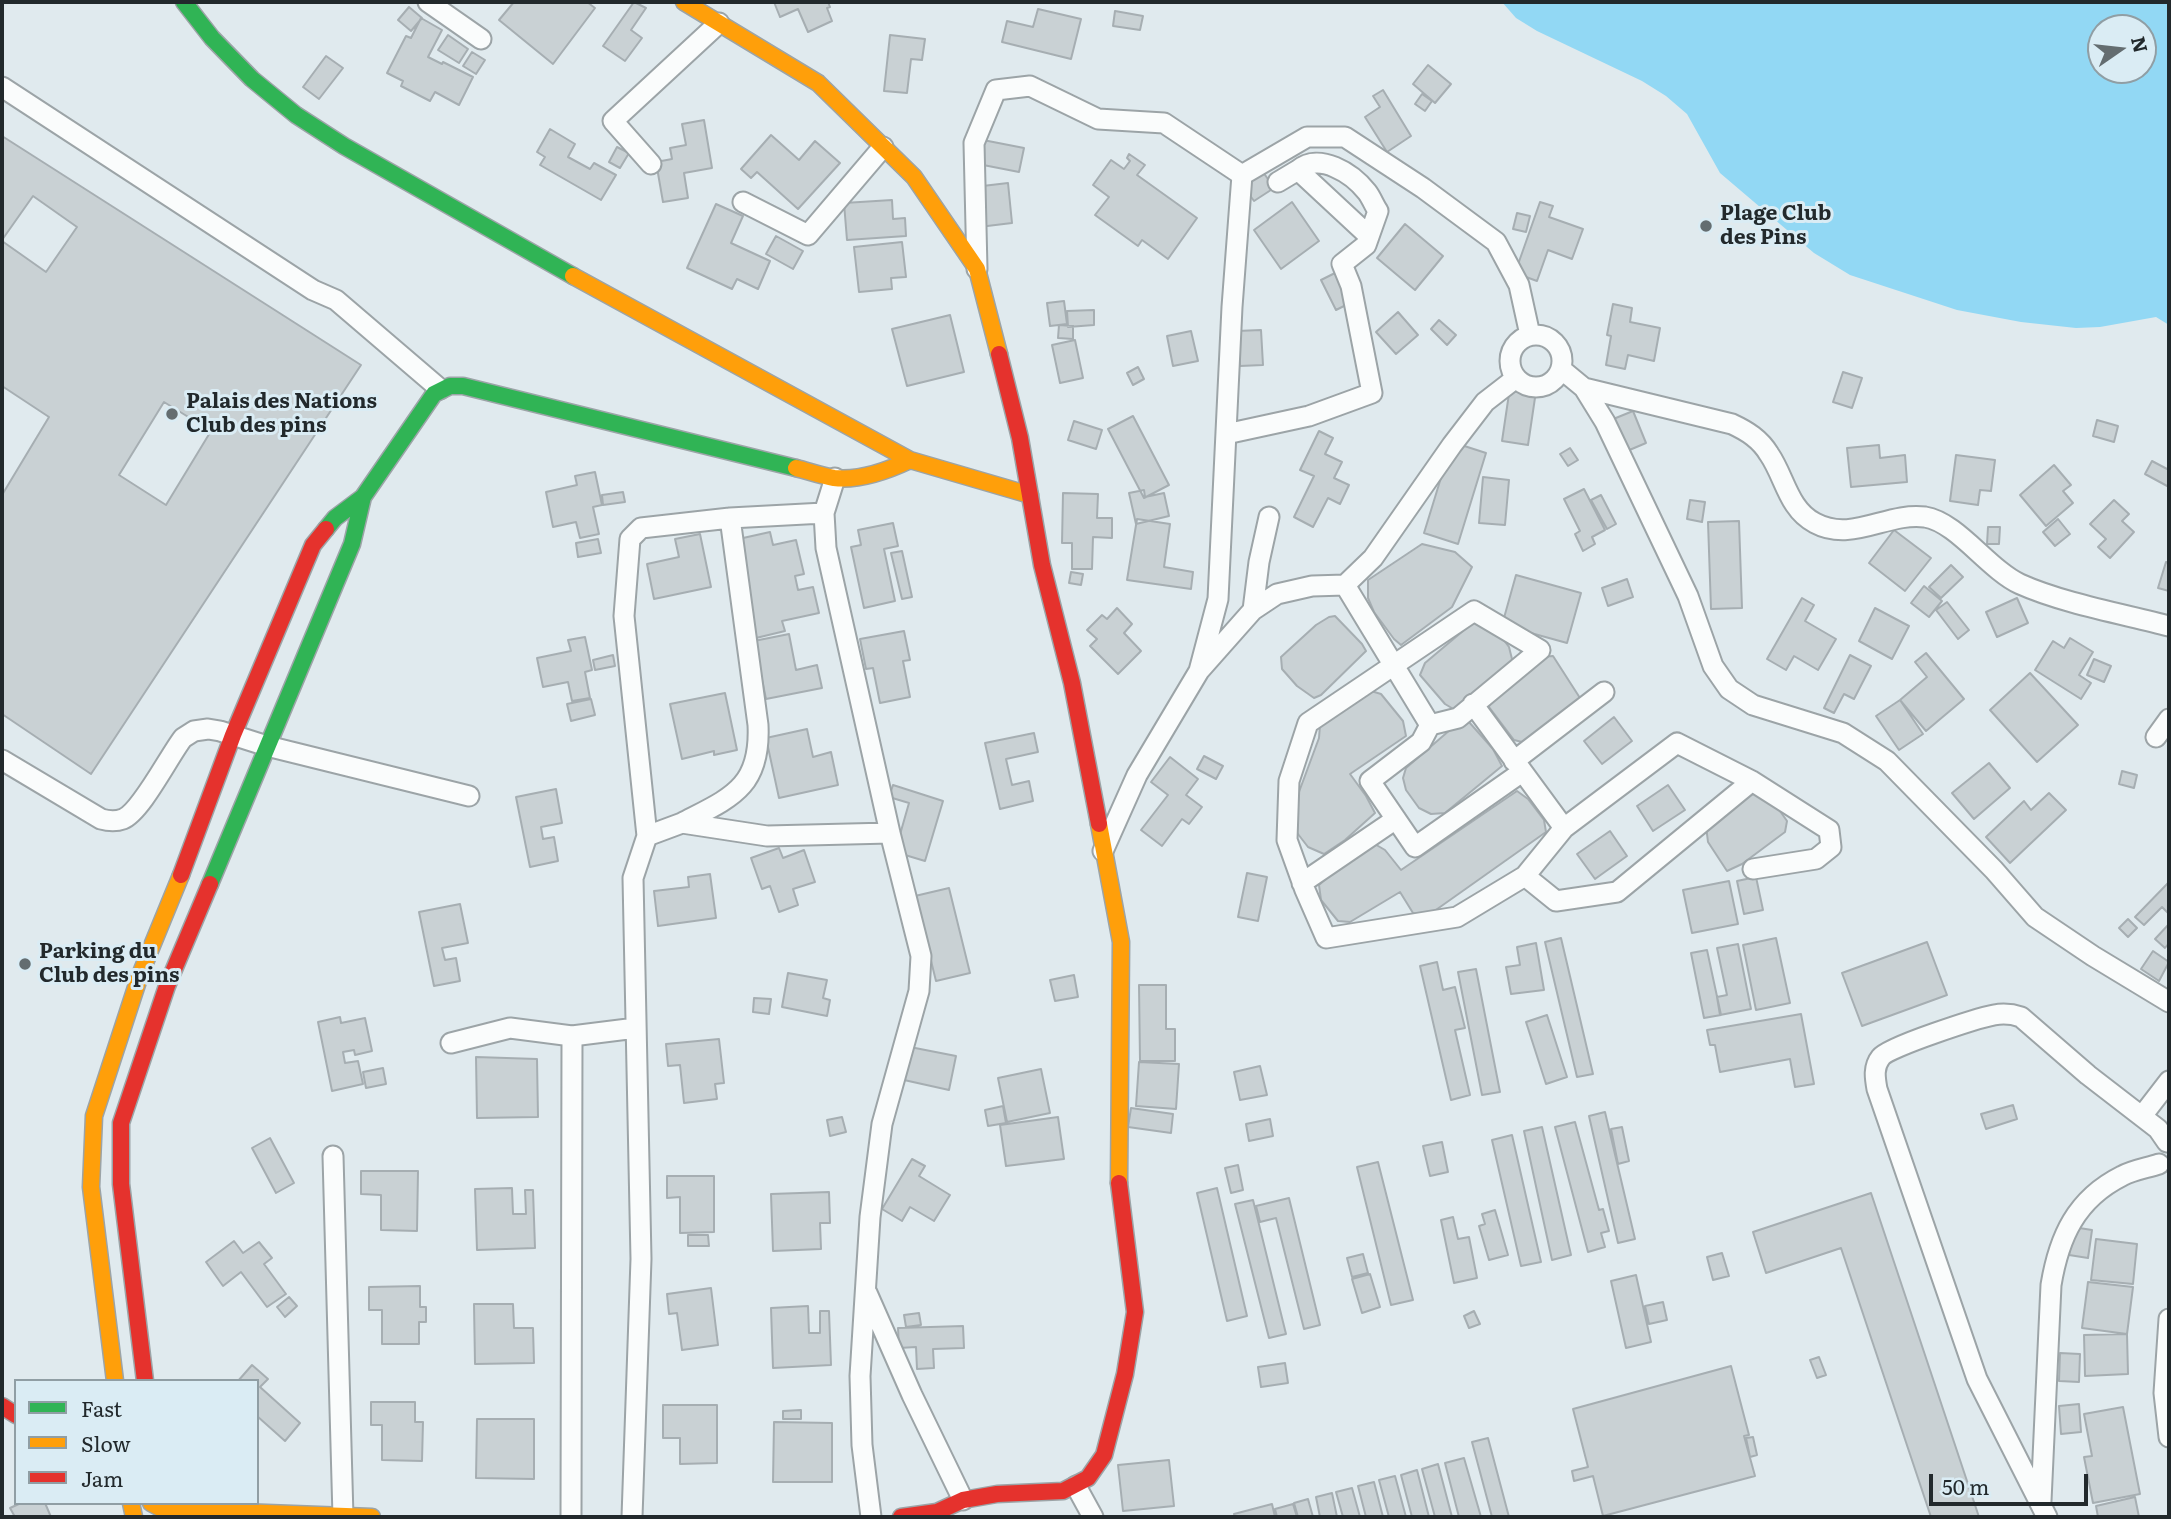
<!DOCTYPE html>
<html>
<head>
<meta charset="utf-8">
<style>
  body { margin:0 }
  #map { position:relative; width:2171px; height:1519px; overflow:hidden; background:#e0eaee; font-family:Literata,serif }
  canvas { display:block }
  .frame { position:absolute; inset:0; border:4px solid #22292c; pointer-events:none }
  .legend { position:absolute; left:14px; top:1379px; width:245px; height:126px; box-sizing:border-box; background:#daecf4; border:2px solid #909ea4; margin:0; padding:9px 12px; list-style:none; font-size:21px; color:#22292c }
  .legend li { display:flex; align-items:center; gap:14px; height:35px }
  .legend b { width:35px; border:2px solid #909ea4 }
  .north { position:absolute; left:2087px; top:14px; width:70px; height:70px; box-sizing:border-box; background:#daecf4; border:2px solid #909ea4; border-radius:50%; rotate:76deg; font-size:19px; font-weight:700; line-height:28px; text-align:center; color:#22292c }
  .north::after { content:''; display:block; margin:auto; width:24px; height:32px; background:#646d70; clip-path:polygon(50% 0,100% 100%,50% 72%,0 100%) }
  .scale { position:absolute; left:1929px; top:1474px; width:159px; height:32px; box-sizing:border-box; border:4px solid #22292c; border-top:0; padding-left:9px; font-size:21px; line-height:24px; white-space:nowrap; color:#22292c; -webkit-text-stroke:5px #daecf4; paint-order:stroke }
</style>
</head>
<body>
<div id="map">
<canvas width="2171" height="1519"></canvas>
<div class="frame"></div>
<ul class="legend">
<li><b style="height:9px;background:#30b455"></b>Fast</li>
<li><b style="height:9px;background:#ff9f0a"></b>Slow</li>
<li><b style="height:9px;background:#e5322d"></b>Jam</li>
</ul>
<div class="north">N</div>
<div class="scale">50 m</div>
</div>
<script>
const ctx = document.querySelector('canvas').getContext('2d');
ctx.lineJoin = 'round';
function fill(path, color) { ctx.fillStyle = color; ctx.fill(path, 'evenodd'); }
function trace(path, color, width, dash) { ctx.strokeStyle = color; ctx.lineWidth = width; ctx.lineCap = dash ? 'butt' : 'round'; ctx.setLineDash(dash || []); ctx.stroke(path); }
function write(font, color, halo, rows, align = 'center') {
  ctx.font = font + ' Literata,serif'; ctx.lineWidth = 6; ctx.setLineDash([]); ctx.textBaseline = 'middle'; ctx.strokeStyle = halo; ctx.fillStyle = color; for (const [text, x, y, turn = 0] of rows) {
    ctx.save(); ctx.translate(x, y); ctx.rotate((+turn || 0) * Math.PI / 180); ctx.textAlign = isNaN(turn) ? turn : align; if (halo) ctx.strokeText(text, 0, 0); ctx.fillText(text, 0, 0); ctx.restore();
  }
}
fill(new Path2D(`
  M1502 2H2169V325L2156 317 2100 327 2076 328 2021 322 1957 310 1850 275 1814 253 1720 173 1687 114 1666 96 1642 81 1537 31 1516 18ZM2101 28H2143V70H2101Z`), '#92d8f4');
const building = new Path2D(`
  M514 2H587L595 8 553 64 499 20Z
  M634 2 646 8 631 30 642 38 625 61 603 46Z
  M774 2H828L830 7 827 8 832 21 808 32 798 9 780 17Z
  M409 7 422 18 411 31 398 20Z
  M1038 9 1081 19 1071 59 1002 42 1007 21 1033 27Z
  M1115 11 1143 16 1140 30 1113 26Z
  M421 18 442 30 428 57 442 64 443 62 473 77 459 105 435 92 430 101 401 86 403 81 387 73 406 36 411 38Z
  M448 35 468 49 459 63 438 50Z
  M890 35 925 39 922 60 911 59 907 93 884 91Z
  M472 52 485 60 476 74 463 66Z
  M326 56 343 68 319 99 303 87Z
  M1428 65 1451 84 1435 103 1413 84Z
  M1383 90 1411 136 1387 152 1365 117 1380 107 1373 96Z
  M1422 94 1432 101 1425 111 1415 104Z
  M704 120 712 168 684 173 688 198 663 202 656 162 672 159 670 148 686 145 682 124Z
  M550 129 575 144 568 157 590 169 594 163 616 175 601 200 540 165 545 157 537 152Z
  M771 135 799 160 815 141 840 163 798 209 757 172 751 178 741 169Z
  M2 136 361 365 91 774 2 714V495L49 417 2 386V241L46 272 77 227 33 196 2 240ZM164 402 211 431 166 505 119 475Z
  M983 140 1024 148 1019 172 978 164Z
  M617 147 629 153 620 168 609 162Z
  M1129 154 1145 165 1137 175 1197 218 1168 259 1142 240 1138 246 1095 215 1109 197 1093 185 1111 160 1124 169 1130 161 1127 158Z
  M1261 169 1274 188 1254 201 1241 183Z
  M1008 183 1012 223 979 227 974 187Z
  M892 200 893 219 905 218 906 236 847 240 844 203Z
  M1292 202 1319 241 1281 269 1254 230Z
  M1540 202 1553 206 1549 217 1583 229 1572 259 1548 250 1537 281 1515 273Z
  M716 204 743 216 731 243 770 261 758 289 737 279 732 289 687 268Z
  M1517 213 1530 216 1526 232 1513 229Z
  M1405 224 1443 256 1415 290 1377 258Z
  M776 236 803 251 793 269 766 254Z
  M902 242 906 277 891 278 892 289 859 292 854 247Z
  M1337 272 1352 302 1336 310 1321 280Z
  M1064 301 1067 324 1050 326 1047 303Z
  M1613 304 1632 308 1630 322 1660 328 1654 361 1628 355 1625 369 1606 365 1611 336 1607 335Z
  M1094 310V325L1068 327 1067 311Z
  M1398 312 1418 335 1396 354 1376 332Z
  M950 315 964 372 907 386 892 329Z
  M1439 320 1456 335 1447 345 1431 329Z
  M1059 325 1073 326V339L1058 338Z
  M1261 330 1263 365 1240 366 1237 331Z
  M1191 331 1198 361 1173 366 1167 336Z
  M1075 340 1083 378 1060 383 1052 345Z
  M1138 367 1144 379 1133 385 1127 373Z
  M1843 372 1862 378 1852 408 1833 402Z
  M1510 387 1536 391 1528 445 1502 441Z
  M1633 411 1646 443 1620 454 1606 422Z
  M1133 416 1169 485 1144 498 1108 429Z
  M2097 420 2118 426 2114 442 2093 436Z
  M1074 421 1102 430 1096 449 1068 440Z
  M1319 431 1333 438 1325 454 1342 462 1334 478 1349 485 1340 504 1328 498 1313 527 1294 517 1314 476 1300 470Z
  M1452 442 1486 453 1458 544 1424 533Z
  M1879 445 1880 458 1905 455 1907 482 1851 487 1847 448Z
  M1570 448 1578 460 1568 466 1560 454Z
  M1956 455 1995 460 1991 491 1980 490 1978 505 1950 501Z
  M2152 461 2169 470V487L2145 474Z
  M2054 465 2071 485 2063 491 2073 503 2046 526 2020 495Z
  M595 472 602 505 593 507 599 534 580 538 576 522 553 527 546 492 577 485 575 476Z
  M1483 477 1509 480 1505 525 1479 523Z
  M1584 489 1605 530 1592 537 1595 544 1583 551 1575 534 1580 531 1564 499Z
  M1144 490 1145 497 1164 493 1169 516 1136 524 1129 493Z
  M623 492 625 502 603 505 602 495Z
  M1063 493 1098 494 1097 518H1112V538L1093 537 1092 569H1072V543H1062Z
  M1601 495 1616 524 1607 529 1591 500Z
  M1690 500 1705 502 1702 522 1687 519Z
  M2114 500 2129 514 2122 521 2134 532 2110 558 2098 547 2106 539 2090 524Z
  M1137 519 1170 524 1164 567 1193 572 1191 589 1127 580Z
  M2058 519 2070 534 2055 546 2043 532Z
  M1739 521 1742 608 1711 609 1708 522Z
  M893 523 898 546 884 549 895 601 864 608 851 547 861 545 858 530Z
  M1988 527H2000L1999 544H1987Z
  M1894 530 1931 558 1905 591 1869 563Z
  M770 532 773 545 796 540 804 574 795 576 798 590 813 587 819 613 782 621 785 631 756 638 734 540Z
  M700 534 711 587 654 599 647 564 679 557 675 539Z
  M598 539 601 553 578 557 576 543Z
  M1422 544 1455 552 1472 567 1452 607 1401 645 1394 639 1374 612 1368 598V580Z
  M902 551 912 597 902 599 891 553Z
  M2166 562 2169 563V591L2158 588Z
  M1951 565 1963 577 1941 598 1929 587Z
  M1071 572 1083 574 1081 585 1069 583Z
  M1516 575 1581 593 1567 643 1502 625Z
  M1627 579 1633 597 1608 606 1602 588Z
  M1924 586 1942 601 1929 617 1911 603Z
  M1802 598 1814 605 1805 621 1836 639 1818 670 1794 656 1786 670 1767 659Z
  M2017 598 2028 623 1997 637 1986 612Z
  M1947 602 1969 630 1958 639 1936 610Z
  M1117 608 1132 624 1124 633 1141 651 1118 674 1090 646 1097 639 1087 630 1102 615 1107 619Z
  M1875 608 1909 626 1892 659 1859 641Z
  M1335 616 1362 644 1366 651 1321 695 1314 698 1297 686 1282 669 1281 657 1316 625 1329 617Z
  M1476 620 1497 631 1509 647 1512 659 1510 667 1455 710 1445 704 1420 675 1425 663Z
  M904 631 910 660 903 661 910 697 880 703 873 668 866 669 860 639Z
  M789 634 796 670 817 665 822 688 766 699 754 641Z
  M585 637 592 670 585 672 590 698 572 701 568 682 543 687 537 658 571 651 568 640Z
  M2070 638 2093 652 2079 675 2091 683 2081 699 2035 670 2053 641 2064 648Z
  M1926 653 1964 699 1926 731 1900 700 1927 677 1915 662Z
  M613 655 615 666 595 670 593 660Z
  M1850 655 1871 666 1854 699 1844 694 1834 713 1824 708Z
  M1553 656 1580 698 1529 739 1522 742 1514 740 1489 707 1491 695 1540 657Z
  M2094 659 2111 666 2104 682 2087 675Z
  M2030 673 2078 725 2037 762 1990 710Z
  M1371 691 1381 694 1403 721 1406 736 1350 774 1366 796 1375 813 1345 840 1324 854 1308 847 1291 825 1296 800 1319 738 1320 725Z
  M725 693 737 750 714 755V751L682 759 670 704Z
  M591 699 595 715 571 721 567 704Z
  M1900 700 1923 734 1899 750 1876 716Z
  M1614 717 1632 741 1602 764 1584 741Z
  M1469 722 1493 749 1502 766 1445 813 1431 814 1419 808 1406 790 1403 778 1406 768 1458 723Z
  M807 729 813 757 831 752 838 785 779 798 766 738Z
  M1034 733 1038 752 1006 759 1012 785 1029 781 1033 801 1000 809 985 743Z
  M1204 756 1223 766 1216 779 1197 769Z
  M1170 757 1198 779 1186 795 1202 807 1189 824 1182 819 1162 846 1141 830 1168 795 1151 782Z
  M1989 763 2010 788 1974 819 1952 793Z
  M2122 771 2137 775 2134 788 2119 784Z
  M893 785 943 801 925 861 895 852 909 803 889 797Z
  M1668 785 1685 810 1653 831 1637 806Z
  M556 789 562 823 541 827 543 839 554 837 558 861 530 867 516 797Z
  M1757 790 1768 794 1787 821 1785 832 1742 864 1727 871 1708 842 1706 826Z
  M1517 791 1528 799 1544 820 1546 832 1433 912 1421 917 1413 913 1400 892 1350 922 1338 921 1321 900 1319 885 1343 863 1373 843 1385 850 1401 870Z
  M2049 793 2066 810 2010 863 1986 837 2024 801 2031 810Z
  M1610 831 1627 856 1595 879 1577 854Z
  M779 848 783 858 804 850 815 882 793 889 798 905 779 912 770 886 762 889 751 858Z
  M1247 873 1267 877 1258 921 1238 917Z
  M710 874 716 918 658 926 654 891 689 887 688 877Z
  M1756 877 1763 910 1744 914 1737 881Z
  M1729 881 1738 924 1692 933 1683 890Z
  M2169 882V914L2162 907 2144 925 2135 917Z
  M949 888 970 973 936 981 915 896Z
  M460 904 468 943 442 948 445 960 456 958 460 981 434 986 419 912Z
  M2128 919 2137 928 2128 937 2119 928Z
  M2169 924V943L2165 948 2155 939Z
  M1561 938 1593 1074 1577 1077 1545 942Z
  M1776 938 1790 1003 1756 1010 1743 945Z
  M1927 942 1947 995 1862 1026 1842 973Z
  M1536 943 1544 990 1511 994 1506 967 1520 965 1517 947Z
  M1738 944 1751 1009 1720 1015 1717 997 1727 995 1717 948Z
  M1707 950 1721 1015 1704 1018 1691 953Z
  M2153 951 2169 962 2159 981 2141 969Z
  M1437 962 1443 990 1455 987 1465 1028 1455 1030 1470 1095 1451 1100 1420 966Z
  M1476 969 1500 1092 1482 1095 1458 972Z
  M788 973 827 980 823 998 830 1000 827 1016 782 1007Z
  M1074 975 1078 997 1055 1001 1050 980Z
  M1139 985H1166V1029H1175V1061H1140Z
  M754 998 771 999 769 1014 753 1012Z
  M1801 1014 1814 1084 1795 1087 1790 1059 1720 1072 1715 1045H1710L1707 1030Z
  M1547 1015 1567 1077 1546 1084 1526 1022Z
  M340 1017 341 1023 365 1018 372 1051 355 1055 354 1050 343 1052 345 1063 358 1061 363 1084 332 1091 318 1022Z
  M719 1039 724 1083 715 1084 717 1099 684 1103 680 1065 668 1066 666 1044Z
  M910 1047 956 1056 949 1090 904 1080Z
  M476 1057 537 1059 538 1117 477 1118Z
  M1139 1062 1179 1064 1176 1109 1136 1106Z
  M1260 1066 1267 1095 1240 1100 1234 1072Z
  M383 1068 386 1084 366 1088 363 1072Z
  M1041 1069 1050 1113 1007 1122 998 1078Z
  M2013 1105 2017 1119 1986 1129 1981 1114Z
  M1003 1106 1006 1123 988 1126 985 1110Z
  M1131 1108 1173 1114 1171 1133 1128 1127Z
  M1605 1112 1635 1239 1618 1243 1589 1116Z
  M842 1117 846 1132 830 1136 827 1120Z
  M1058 1117 1064 1159 1006 1166 1000 1125Z
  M1270 1119 1273 1136 1249 1141 1246 1124Z
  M1575 1122 1599 1210 1603 1209 1609 1231 1601 1233 1605 1247 1588 1252 1555 1127Z
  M1542 1127 1571 1255 1552 1260 1524 1131Z
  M1622 1127 1629 1161 1618 1164 1611 1129Z
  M1512 1135 1541 1262 1521 1266 1492 1140Z
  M270 1138 294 1183 276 1193 252 1148Z
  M1442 1142 1448 1172 1430 1176 1423 1146Z
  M912 1159 925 1166 919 1176 950 1195 934 1221 910 1207 902 1221 882 1209Z
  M1378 1162 1413 1300 1391 1305 1357 1167Z
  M1238 1165 1243 1190 1231 1193 1225 1168Z
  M361 1171H418L417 1231 381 1230V1195L361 1194Z
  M667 1176H714V1232L680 1233V1197L667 1198Z
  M512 1188 513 1214H526L525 1190H533L535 1248 477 1250 475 1189Z
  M1217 1188 1247 1316 1227 1321 1197 1193Z
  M829 1192 830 1223H820L821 1249 773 1251 771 1194Z
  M1871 1193 1979 1517H1931L1841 1248 1766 1273 1753 1232Z
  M1289 1198 1320 1325 1304 1329 1276 1218 1260 1222 1256 1206Z
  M1253 1200 1286 1334 1269 1338 1235 1204Z
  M1495 1210 1508 1255 1489 1260 1479 1226 1485 1224 1482 1214Z
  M1453 1217 1458 1239 1469 1237 1477 1278 1454 1283 1441 1220Z
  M2073 1227 2092 1230 2088 1258 2069 1255Z
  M688 1235H708L709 1246H688Z
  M2096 1239 2137 1244 2133 1284 2091 1280Z
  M234 1241 243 1253 259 1242 272 1258 264 1264 286 1294 267 1307 241 1272 223 1286 206 1262Z
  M1722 1253 1729 1276 1713 1280 1707 1257Z
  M1363 1254 1368 1273 1352 1277 1347 1258Z
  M1370 1274 1380 1307 1362 1313 1352 1279Z
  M1636 1275 1651 1342 1626 1348 1611 1281Z
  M2088 1282 2133 1287 2127 1334 2082 1328Z
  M420 1286V1307H426V1322H419V1344H382V1310H369V1287Z
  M711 1288 718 1345 682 1350 677 1313 669 1314 667 1294Z
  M289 1297 297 1306 285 1317 277 1307Z
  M1663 1302 1667 1320 1649 1324 1645 1306Z
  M474 1304H513L514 1328H533L534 1363 475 1364Z
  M808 1306 809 1333H820V1311H829L831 1365 773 1368 771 1308Z
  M1474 1311 1480 1324 1469 1328 1464 1316Z
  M919 1313 921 1325 906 1327 904 1315Z
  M963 1326 964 1348 933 1349 934 1368 917 1369 916 1347 899 1348 898 1328Z
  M2127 1334 2128 1374 2085 1376 2084 1335Z
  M2060 1353 2080 1354 2079 1382 2059 1381Z
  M1819 1357 1826 1375 1817 1378 1810 1360Z
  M1285 1363 1288 1383 1261 1387 1258 1367Z
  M252 1365 268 1379 260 1387 300 1423 285 1441 257 1416V1381H238Z
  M1731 1366 1749 1435 1744 1436 1755 1476 1603 1516 1593 1476 1574 1481 1572 1471 1588 1467 1573 1409Z
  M371 1402H415V1422H423L422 1461 382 1460V1425H371Z
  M2079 1404 2081 1432 2061 1434 2059 1406Z
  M663 1405H717V1463L680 1464V1438H663Z
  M2123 1407 2140 1494 2093 1503 2084 1457 2092 1456 2084 1414Z
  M801 1410V1419H783V1411Z
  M477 1419H534V1479L476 1478Z
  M774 1422 832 1423V1482H773Z
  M1753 1437 1757 1455 1750 1457 1746 1438Z
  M1488 1438 1509 1517H1492L1472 1442Z
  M1464 1458 1481 1517H1459L1445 1463Z
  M1169 1460 1174 1506 1123 1511 1118 1465Z
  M1438 1464 1452 1517H1435L1422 1469Z
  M1417 1470 1429 1517H1412L1401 1475Z
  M1395 1476 1406 1517H1389L1379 1480Z
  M1374 1482 1383 1517H1366L1358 1486Z
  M1352 1488 1360 1517H1343L1336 1492Z
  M1332 1493 1337 1517H1320L1316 1497Z
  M2135 1497 2139 1517H2098L2096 1506Z
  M1308 1499 1313 1517H1298L1294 1503Z
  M21 1503H45L51 1517H15L10 1508Z
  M1272 1504 1275 1517H1235L1234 1514Z
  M1293 1504 1297 1517H1277L1275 1509Z`);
fill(building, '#c9d1d4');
trace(building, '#a6aeb2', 2);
const street = new Path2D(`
  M428 2 481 39
  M2 87 313 290 336 300 440 389
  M651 164 613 121 719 23
  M1242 175 1307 137H1345L1423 188 1496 242 1519 285 1530 335
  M1278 182 1298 170
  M743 202 808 235 883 147
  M977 269 974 143 996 90 1030 86 1098 119 1164 123 1242 175 1232 307 1218 599 1199 671
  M1510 361a26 26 0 1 1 52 0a26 26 0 1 1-52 0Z
  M1561 369 1584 388 1605 422 1688 596 1713 666 1729 689 1753 705 1843 733 1887 761 1994 870 2035 917 2093 956 2169 1002
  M1584 388 1732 424C1747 431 1760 439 1769 454 1785 477 1788 509 1815 523 1852 543 1887 512 1925 517 1957 522 1988 569 2020 584 2062 603 2123 614 2169 626
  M1226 434 1309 416 1372 393 1351 286 1342 264 1366 245 1378 211C1374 205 1371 197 1367 192 1352 173 1319 152 1298 170L1369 236
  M835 478 824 513 826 548 890 833 921 956 919 991 882 1124 870 1217 860 1376 862 1445 871 1517
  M1345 585 1430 725
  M1253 610 1259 562 1269 517
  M1473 704 1564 828
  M2156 737 2169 719
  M2 760 101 819C108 821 115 822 123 819 141 812 169 756 183 738L194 731 208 729 220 731 267 746 469 796
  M1514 761 1604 692
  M1522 772 1415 847 1370 781 1421 742 1430 725 1458 718 1540 650 1474 611 1308 723 1289 781 1287 840 1305 890 1326 938 1457 917 1525 876 1564 828 1677 743 1752 781 1829 830 1831 847 1816 859 1753 869
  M682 823C730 798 761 788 758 725L730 518
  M647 836 624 616 630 539 641 528 730 518 824 513
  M1103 851 1137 775 1199 671 1253 610 1277 594 1312 586 1345 585 1373 558 1452 445 1485 402 1516 378
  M1525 876 1556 901 1617 892 1752 781
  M1302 883 1396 819
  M451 1043 510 1028 572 1036 636 1028
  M2142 1116 2169 1081
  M333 1156 343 1517
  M867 1293 912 1395 963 1500
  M2169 1319 2164 1393 2169 1437
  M1076 1486 1093 1517
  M2041 1501 2051 1285C2059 1237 2076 1199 2122 1176 2133 1170 2147 1168 2159 1164
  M571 1517 572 1036
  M632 1517 641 1259 633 878 647 836 682 823 767 836 890 833
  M2047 1517 1977 1379 1877 1089C1875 1078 1873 1067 1881 1057 1888 1047 1978 1018 1994 1015 2005 1013 2012 1014 2021 1017L2088 1075 2158 1129 2167 1142`);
const fast = new Path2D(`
  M184 2 212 38 252 79 296 115 344 146 573 276
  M326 529 335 518 363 497 434 394 450 386H463L796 468
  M210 884 352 544 363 497`);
const slow = new Path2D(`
  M684 2 818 83 914 177 977 269 999 354
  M573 276 910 460 1030 495
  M796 468C808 471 822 476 834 478 860 481 887 471 910 460
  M1099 824 1121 942 1119 1183
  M115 1381 91 1187 94 1116 140 975 181 875
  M131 1503 134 1517
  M151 1503 162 1509 372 1517`);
const jam = new Path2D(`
  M999 354 1020 438 1042 565 1072 683 1099 824
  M181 875 233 735 313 545 326 529
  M145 1381 121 1184V1123L167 986 210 884
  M2 1406 16 1415
  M901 1517 937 1512 963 1500 997 1494 1063 1491 1088 1478 1104 1455 1125 1374 1135 1312 1119 1183`);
trace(street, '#9ca4a7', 23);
trace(fast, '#9ca4a7', 19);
trace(slow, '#9ca4a7', 19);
trace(jam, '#9ca4a7', 19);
trace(street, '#fafcfc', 19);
trace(fast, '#30b455', 16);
trace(slow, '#ff9f0a', 16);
trace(jam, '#e5322d', 16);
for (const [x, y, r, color] of [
  [1706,226,7,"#646d70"],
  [172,414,7,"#646d70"],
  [25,964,7,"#646d70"]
]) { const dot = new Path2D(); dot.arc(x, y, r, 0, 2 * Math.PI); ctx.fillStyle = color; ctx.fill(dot); trace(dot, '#daecf4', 2.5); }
write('bold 21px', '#22292c', '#daecf4', [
  ["Plage Club",1720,214],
  ["des Pins",1720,238],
  ["Palais des Nations",186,402],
  ["Club des pins",186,426],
  ["Parking du",39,952],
  ["Club des pins",39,976]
], 'left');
</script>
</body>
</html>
